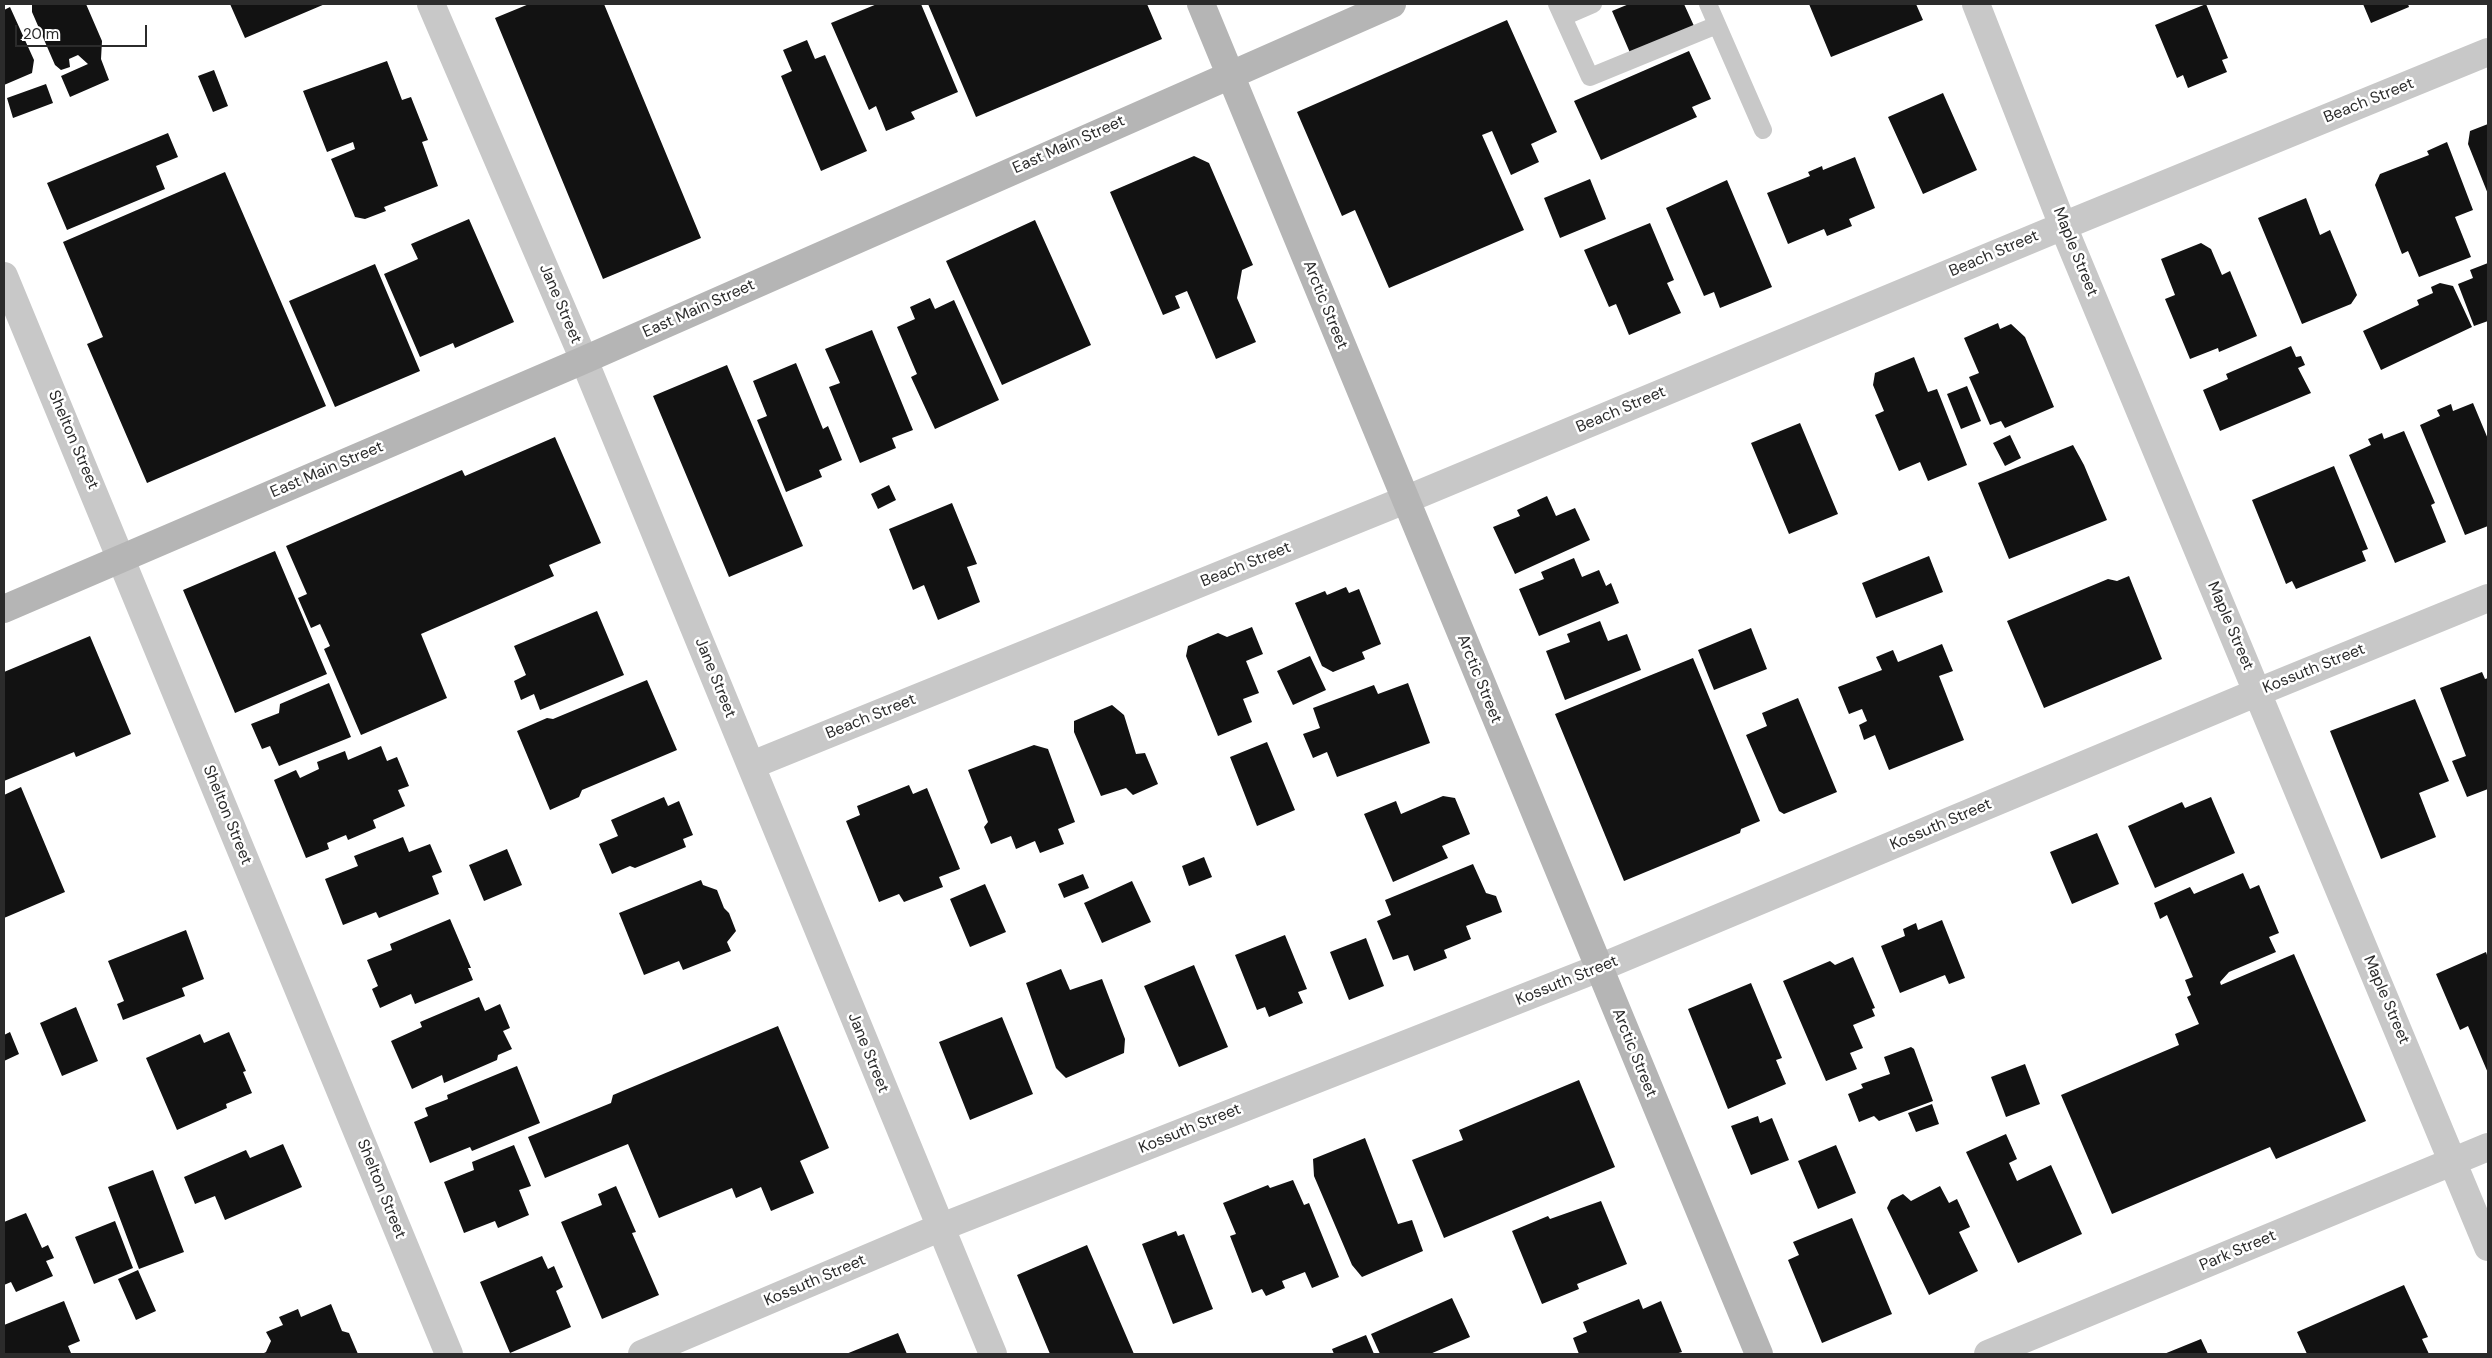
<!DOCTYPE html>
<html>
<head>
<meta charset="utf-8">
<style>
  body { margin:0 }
  #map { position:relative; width:2492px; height:1358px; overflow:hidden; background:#fff; font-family:"DM Sans",sans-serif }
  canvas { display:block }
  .frame { position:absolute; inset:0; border:5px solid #2b2b2b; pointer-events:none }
  .scale { position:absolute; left:15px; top:25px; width:132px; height:22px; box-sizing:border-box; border:2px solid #2b2b2b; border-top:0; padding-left:6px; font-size:15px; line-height:18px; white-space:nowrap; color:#2b2b2b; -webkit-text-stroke:4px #fff; paint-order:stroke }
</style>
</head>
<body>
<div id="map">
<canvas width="2492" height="1358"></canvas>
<div class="frame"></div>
<div class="scale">20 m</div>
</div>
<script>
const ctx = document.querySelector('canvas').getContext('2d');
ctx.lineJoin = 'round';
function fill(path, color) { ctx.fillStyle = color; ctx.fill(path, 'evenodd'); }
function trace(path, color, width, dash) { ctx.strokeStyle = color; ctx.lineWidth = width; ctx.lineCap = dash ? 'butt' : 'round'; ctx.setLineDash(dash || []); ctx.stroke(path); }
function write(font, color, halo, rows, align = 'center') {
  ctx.font = font + ' "DM Sans",sans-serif'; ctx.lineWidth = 5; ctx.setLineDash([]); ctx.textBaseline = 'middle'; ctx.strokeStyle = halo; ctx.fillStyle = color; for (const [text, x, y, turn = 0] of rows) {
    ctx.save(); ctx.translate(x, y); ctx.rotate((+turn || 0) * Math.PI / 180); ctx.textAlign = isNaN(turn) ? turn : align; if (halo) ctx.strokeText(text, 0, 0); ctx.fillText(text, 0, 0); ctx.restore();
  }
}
fill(new Path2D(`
  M32 4H86L102 41 101 59 109 80 70 97 61 76 88 64 78 55 69 59 70 67 61 70 55 65 32 12Z
  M230 4H325L245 38Z
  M529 4H604L701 238 603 279 495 18Z
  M877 4H921L958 92 911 112 915 119 886 131 876 106 869 110 831 23Z
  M928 4H1147L1162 39 976 117Z
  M1629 4H1684L1694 26 1631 55 1612 11Z
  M1809 4H1916L1923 20 1831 57Z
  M2206 4 2228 58 2222 60 2227 72 2188 88 2183 75 2177 78 2155 25Z
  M2363 4H2408L2409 7 2371 23Z
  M10 7 34 60 32 73 4 85V10Z
  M1507 20 1557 132 1531 144 1539 162 1511 175 1492 131 1482 135 1524 230 1389 288 1355 210 1342 216 1297 112Z
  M807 40 815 59 825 55 867 151 821 171 781 76 792 71 783 50Z
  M1689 51 1711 99 1692 107 1697 117 1601 160 1574 101Z
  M387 61 402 100 411 97 428 140 422 142 438 186 384 207 386 211 365 219 355 217 331 159 355 149 353 142 327 152 303 91Z
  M214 70 228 106 213 112 198 76Z
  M46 84 53 103 13 118 7 98Z
  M1943 93 1977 170 1923 194 1888 117Z
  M2488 124V194L2468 144 2470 131Z
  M168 133 178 157 156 166 165 189 67 230 47 183Z
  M2447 142 2473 210 2455 217 2471 257 2419 277 2408 251 2402 254 2375 185 2380 174 2429 155 2427 151Z
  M1194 156 1209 163 1253 265 1242 270 1237 298 1256 342 1216 359 1187 291 1175 296 1180 308 1163 315 1110 192Z
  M1855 157 1875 208 1849 219 1852 226 1827 236 1824 229 1788 244 1767 193 1810 176 1808 172 1822 166 1823 170Z
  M225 172 326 406 147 483 87 344 103 337 63 242Z
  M1590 179 1606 219 1560 238 1544 198Z
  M1727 180 1772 287 1720 308 1714 292 1704 296 1666 208Z
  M2306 198 2320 235 2330 230 2357 295 2351 304 2302 324 2258 218Z
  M469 219 514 322 455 348 453 343 420 357 384 274 418 259 411 244Z
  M1035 220 1091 345 1002 385 946 261Z
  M1650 223 1674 280 1667 283 1681 313 1629 335 1616 304 1609 307 1584 250Z
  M2201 243 2211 249 2222 275 2230 271 2257 336 2219 352 2218 348 2190 359 2165 299 2175 295 2161 259Z
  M2488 263V321L2474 326 2458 284 2473 278 2470 270Z
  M375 264 420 371 335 407 289 301Z
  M2440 283 2453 286 2472 327 2381 370 2363 331 2419 305 2417 300 2433 293 2431 287Z
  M930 298 935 309 954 300 999 400 935 429 911 377 917 374 897 327 915 319 910 307Z
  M1998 323 2000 329 2011 324 2025 337 2054 407 2005 428 2001 421 1990 425 1969 377 1979 373 1964 338Z
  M872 330 913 430 892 438 896 448 860 463 829 387 840 383 825 349Z
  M2291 346 2296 357 2301 356 2305 365 2298 368 2311 393 2220 431 2203 390 2228 379 2226 374Z
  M1914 357 1928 392 1937 389 1967 465 1928 481 1920 462 1899 471 1875 415 1884 411 1873 385 1875 373Z
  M796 363 823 429 828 426 842 460 819 470 822 477 786 492 757 420 767 416 753 381Z
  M727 365 803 546 729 577 653 396Z
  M1967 386 1981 421 1961 429 1947 394Z
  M2473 403 2488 439V526L2465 535 2420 425 2440 416 2437 410 2451 404 2453 411Z
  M1800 423 1838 514 1789 534 1751 443Z
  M2404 431 2435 503 2431 505 2446 542 2395 563 2349 455 2371 445 2368 439 2382 433 2384 439Z
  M2010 435 2021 458 2005 466 1993 443Z
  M555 437 601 543 549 565 554 576 421 634 447 698 361 735 324 649 330 646 320 624 311 628 298 598 307 594 286 546 462 470 465 476Z
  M2073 445 2084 465 2107 520 2009 559 1978 483Z
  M2334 466 2368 549 2362 551 2366 561 2296 589 2292 581 2286 584 2252 500Z
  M889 485 896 500 878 509 871 494Z
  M1547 496 1556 516 1575 508 1590 540 1515 574 1493 527 1520 516 1517 510Z
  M952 503 977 564 967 567 980 602 938 620 924 585 913 590 889 529Z
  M275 551 327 674 235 713 183 590Z
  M1929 556 1943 592 1876 618 1862 583Z
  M1574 558 1582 577 1599 570 1606 586 1611 583 1619 603 1539 636 1519 589 1544 579 1541 572Z
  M2129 576 2162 659 2044 708 2007 621 2108 579 2117 581Z
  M1346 587 1349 593 1359 589 1381 644 1362 652 1365 659 1333 672 1322 666 1295 603 1325 591 1327 595Z
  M597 611 624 675 540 710 534 694 521 700 514 681 526 675 514 646Z
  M1600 621 1608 641 1627 634 1641 670 1565 700 1546 651 1570 642 1567 634Z
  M1252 627 1263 654 1246 661 1259 693 1243 699 1252 722 1218 736 1186 656 1188 646 1218 633 1227 637Z
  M1751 628 1767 669 1714 690 1698 650Z
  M90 636 131 734 76 757 74 752 4 781V672Z
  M1942 644 1953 671 1939 676 1964 740 1889 770 1875 735 1864 740 1859 725 1867 721 1862 709 1849 714 1838 687 1882 670 1876 657 1893 650 1898 662Z
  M1310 656 1326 690 1293 705 1277 671Z
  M1693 658 1760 821 1741 829 1740 833 1624 881 1555 714Z
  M2482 672 2485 679 2488 678V789L2467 797 2452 761 2466 756 2440 688Z
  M647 680 677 750 582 790 579 797 550 810 517 731 547 718 553 719Z
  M329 683 351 737 279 766 270 746 262 749 251 724 279 713 280 704Z
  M1408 683 1430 743 1337 777 1327 752 1313 758 1303 734 1320 728 1313 708 1374 685 1378 694Z
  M1798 698 1837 792 1784 814 1779 811 1746 735 1767 726 1762 713Z
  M2415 699 2449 781 2419 793 2436 837 2381 859 2330 731Z
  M1112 705 1124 715 1136 754 1145 753 1158 784 1133 795 1126 788 1101 796 1074 732V721Z
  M1267 742 1295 810 1257 826 1230 757Z
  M1034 745 1048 749 1075 822 1058 829 1064 844 1040 853 1035 841 1016 849 1011 836 991 844 984 827 988 822 968 770Z
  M381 746 387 761 397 757 409 786 398 790 405 806 373 820 376 828 348 840 346 835 327 843 329 849 306 858 274 780 296 770 300 778 319 769 317 762 345 751 348 760Z
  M909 785 913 794 927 788 960 869 939 877 943 887 904 902 899 894 879 902 846 821 860 815 857 806Z
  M21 787 65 892 4 918V795Z
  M1443 796 1455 798 1470 834 1442 846 1448 858 1393 882 1364 814 1396 801 1401 814Z
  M664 797 668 806 679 801 693 835 683 839 686 847 635 868 630 866 612 874 599 844 618 836 611 820Z
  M2211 797 2235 853 2155 888 2128 826 2182 802 2185 808Z
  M2097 833 2119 884 2072 904 2050 852Z
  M403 837 409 852 430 844 442 872 432 876 439 894 379 918 376 912 343 925 325 879 358 866 354 856Z
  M507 849 522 885 484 901 469 865Z
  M1204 857 1212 877 1189 886 1182 866Z
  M1473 864 1486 893 1496 896 1502 912 1466 926 1471 939 1444 950 1447 958 1414 971 1408 955 1393 960 1377 921 1391 915 1385 900Z
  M2243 873 2250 889 2259 885 2279 933 2269 937 2276 952 2229 972 2220 982 2221 985 2294 954 2366 1121 2276 1159 2270 1147 2112 1214 2061 1095 2179 1045 2175 1034 2199 1024 2187 997 2191 995 2185 980 2193 977 2167 915 2160 919 2154 903 2190 887 2194 894Z
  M1083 874 1089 888 1064 898 1058 884Z
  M701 880 703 885 717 890 724 908 729 913 736 931 727 942 731 951 683 970 679 961 644 975 619 913Z
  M1132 881 1151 922 1102 943 1084 903Z
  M985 884 1006 932 970 947 950 899Z
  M450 919 471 968H468L473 980 415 1004 411 994 380 1008 372 989 378 986 367 960 392 950 390 944Z
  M1942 920 1965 978 1949 984 1945 975 1900 993 1881 946 1905 936 1903 929 1916 923 1918 930Z
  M186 930 204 979 182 988 185 996 123 1020 117 1004 124 1001 108 961Z
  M1285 935 1307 989 1298 992 1303 1003 1269 1017 1265 1007 1257 1010 1235 955Z
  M1366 938 1384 986 1349 1000 1330 952Z
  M2486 952 2488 958V1073L2468 1026 2460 1030 2436 974Z
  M1853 957 1875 1008 1872 1009 1875 1016 1853 1025 1863 1048 1850 1053 1857 1069 1826 1081 1783 981 1830 961 1835 965Z
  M1194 965 1228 1047 1179 1067 1144 986Z
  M1061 969 1070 990 1102 979 1125 1039 1124 1053 1066 1078 1056 1068 1026 983Z
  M1751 983 1782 1058 1776 1060 1786 1084 1728 1109 1688 1009Z
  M479 997 485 1011 500 1004 510 1028 503 1031 512 1049 498 1055 497 1060 444 1083 442 1075 412 1089 391 1041 422 1027 420 1022Z
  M76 1007 98 1061 62 1076 40 1023Z
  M1002 1017 1033 1094 970 1120 939 1042Z
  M778 1026 829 1148 800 1161 814 1193 771 1211 761 1187 736 1198 732 1188 659 1218 628 1144 545 1178 528 1137 611 1103 613 1095Z
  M10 1032 19 1054 4 1061V1035Z
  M229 1032 246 1071 243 1072 252 1093 226 1104 227 1108 177 1130 146 1058 200 1034 204 1043Z
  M1911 1047 1914 1049 1933 1101 1879 1121 1874 1116 1859 1122 1848 1094 1863 1088 1861 1084 1890 1074 1884 1057Z
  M2025 1064 2040 1104 2006 1117 1991 1077Z
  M517 1066 540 1123 472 1151 470 1147 430 1163 414 1122 428 1116 425 1108 448 1099 447 1095Z
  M1579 1080 1615 1167 1444 1238 1412 1160 1463 1140 1459 1130Z
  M1932 1104 1939 1124 1916 1132 1908 1113Z
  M1758 1116 1760 1123 1772 1118 1789 1160 1751 1175 1731 1126Z
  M2006 1134 2017 1159 2009 1163 2017 1181 2051 1165 2082 1234 2018 1263 1966 1152Z
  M1365 1138 1398 1224 1412 1220 1423 1251 1362 1277 1352 1265 1314 1176 1313 1159Z
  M283 1144 302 1187 225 1220 215 1196 195 1204 184 1177 246 1150 250 1158Z
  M514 1145 531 1186 519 1190 529 1215 498 1228 495 1221 464 1233 444 1182 474 1170 472 1162Z
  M1836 1145 1856 1193 1818 1209 1798 1161Z
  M153 1170 184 1252 139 1269 108 1187Z
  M1293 1180 1304 1205 1309 1203 1339 1277 1312 1288 1305 1272 1282 1281 1285 1288 1266 1296 1262 1289 1252 1293 1230 1236 1236 1234 1223 1203 1268 1185 1270 1188Z
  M616 1186 636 1232 632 1233 659 1295 602 1319 561 1222 602 1205 598 1194Z
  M1940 1186 1949 1203 1957 1199 1970 1227 1959 1232 1978 1271 1929 1295 1887 1208 1891 1200 1903 1194 1911 1201Z
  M1601 1201 1627 1264 1577 1284 1579 1289 1542 1304 1512 1231 1548 1216 1550 1219Z
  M26 1213 42 1248 48 1245 54 1258 46 1261 53 1276 16 1292 11 1282 4 1285V1222Z
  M1852 1218 1892 1314 1822 1343 1788 1260 1799 1255 1793 1242Z
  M115 1221 133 1268 94 1284 75 1237Z
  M1176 1231 1178 1236 1184 1234 1213 1309 1173 1324 1142 1244Z
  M1087 1245 1134 1354H1050L1017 1275Z
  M542 1256 548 1269 554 1266 563 1287 556 1291 571 1327 510 1353 480 1282Z
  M138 1270 156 1311 136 1320 118 1279Z
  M2404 1285 2428 1337 2422 1339 2429 1354H2307L2297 1332Z
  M1452 1298 1470 1337 1430 1354H1380L1371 1334Z
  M1639 1299 1643 1309 1661 1301 1682 1352 1675 1354H1579L1573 1338 1587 1332 1583 1322Z
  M64 1301 80 1341 68 1346 71 1353 4 1354V1325Z
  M331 1304 342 1331 349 1333 358 1354H262L266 1352 271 1341 266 1332 283 1325 279 1317 298 1309 301 1317Z
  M898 1333 907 1354H846Z
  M1366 1335 1374 1354H1334L1332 1349Z
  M2201 1339 2208 1354H2164Z`), '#121212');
trace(new Path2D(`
  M1557 4 1590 77 1717 25
  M1708 4 1763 130
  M1563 17 1593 4`), '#c8c8c8', 18);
trace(new Path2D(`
  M431 4 584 360 993 1354
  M1976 4 2063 226 2488 1247
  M4 276 449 1354
  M752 765 1405 500 2063 226 2488 52
  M642 1354 939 1228 1599 968 2258 692 2488 598
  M1988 1354 2488 1147`), '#c8c8c8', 28);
trace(new Path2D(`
  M1201 4 1759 1354
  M4 609 584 360 1392 4`), '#b5b5b5', 28);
write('16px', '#2b2b2b', '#fff', [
  ["Beach Street",2369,101,-22],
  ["East Main Street",1069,145,-24],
  ["Maple Street",2075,252,68],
  ["Beach Street",1994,254,-23],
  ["Jane Street",560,304,67],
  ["Arctic Street",1325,305,68],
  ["East Main Street",699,309,-24],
  ["Beach Street",1621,410,-23],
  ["Shelton Street",73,440,67],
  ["East Main Street",327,470,-23],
  ["Beach Street",1246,565,-22],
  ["Maple Street",2230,626,67],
  ["Kossuth Street",2314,669,-22],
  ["Jane Street",715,678,68],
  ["Arctic Street",1479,679,68],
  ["Beach Street",871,717,-22],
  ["Shelton Street",227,815,68],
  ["Kossuth Street",1941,825,-23],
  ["Kossuth Street",1567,981,-22],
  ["Maple Street",2386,1000,67],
  ["Jane Street",868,1053,68],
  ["Arctic Street",1634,1053,68],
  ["Kossuth Street",1190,1129,-22],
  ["Shelton Street",381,1189,68],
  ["Park Street",2238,1251,-23],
  ["Kossuth Street",815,1281,-23]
]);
</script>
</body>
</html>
